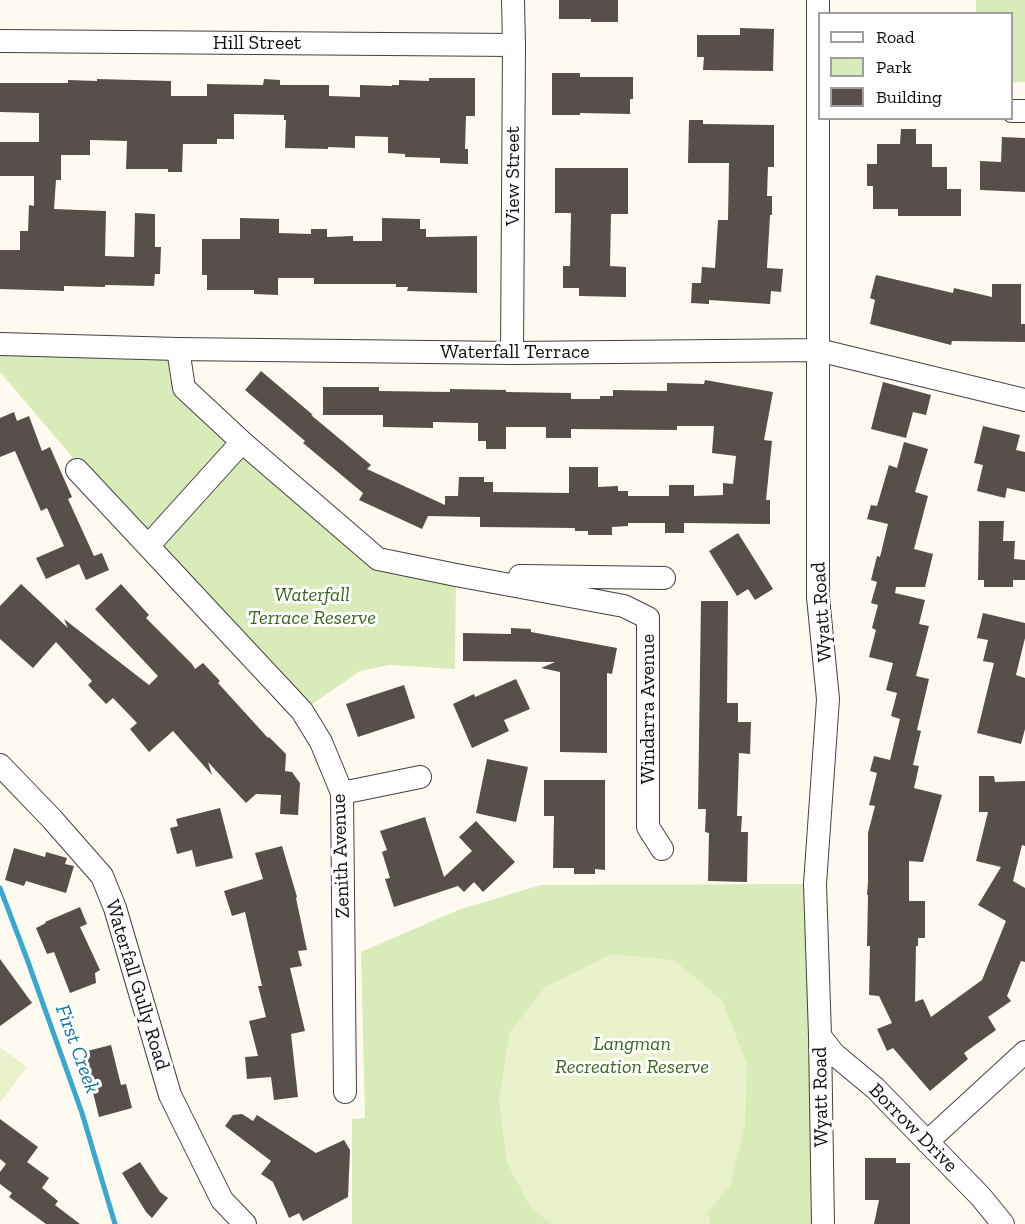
<!DOCTYPE html>
<html>
<head>
<meta charset="utf-8">
<style>
  body { margin:0 }
  #map { position:relative; width:1025px; height:1224px; overflow:hidden; background:#fffaf0; font-family:"Zilla Slab",serif }
  canvas { display:block }
  .legend { position:absolute; left:818px; top:12px; width:195px; height:108px; box-sizing:border-box; background:#fff; border:2px solid #9f9f9f; margin:0; padding:8px 10px; list-style:none; font-size:18px; color:#0f0f0f }
  .legend li { display:flex; align-items:center; gap:12px; height:30px }
  .legend b { width:30px; border:2px solid #9f9f9f }
</style>
</head>
<body>
<div id="map">
<canvas width="1025" height="1224"></canvas>
<ul class="legend">
<li><b style="height:8px;background:#fff"></b>Road</li>
<li><b style="height:16px;background:#d9ebb9"></b>Park</li>
<li><b style="height:16px;background:#584e4b"></b>Building</li>
</ul>
</div>
<script>
const ctx = document.querySelector('canvas').getContext('2d');
ctx.lineJoin = 'round';
function fill(path, color) { ctx.fillStyle = color; ctx.fill(path, 'evenodd'); }
function trace(path, color, width, dash) { ctx.strokeStyle = color; ctx.lineWidth = width; ctx.lineCap = dash ? 'butt' : 'round'; ctx.setLineDash(dash || []); ctx.stroke(path); }
function write(font, color, halo, rows, align = 'center') {
  ctx.font = font + ' "Zilla Slab",serif'; ctx.lineWidth = 6; ctx.setLineDash([]); ctx.textBaseline = 'middle'; ctx.strokeStyle = halo; ctx.fillStyle = color; for (const [text, x, y, turn = 0] of rows) {
    ctx.save(); ctx.translate(x, y); ctx.rotate((+turn || 0) * Math.PI / 180); ctx.textAlign = isNaN(turn) ? turn : align; if (halo) ctx.strokeText(text, 0, 0); ctx.fillText(text, 0, 0); ctx.restore();
  }
}
fill(new Path2D(`
  M976 0H1025V82H1012V14L976 13Z
  M0 344 178 349 184 388 378 559 456 575 455 669 389 665 360 671 302 711 148 546 0 372Z
  M815 884 823 1224H352V1119L365 1118 361 952 458 910 541 885Z`), '#d9ebb9');
fill(new Path2D(`
  M612 954 674 960 722 1000 747 1064 745 1126 730 1186 705 1215H709L710 1224H551L531 1208 507 1163 499 1102 509 1034 545 987Z
  M0 1047 27 1067 0 1103Z`), '#e9f2cb');
trace(new Path2D(`
  M0 888 27 959 82 1113 115 1224`), '#39a8d0', 5);
fill(new Path2D(`
  M559 0H618V22H591V19H559Z
  M740 28 774 29 773 71 703 70 704 57H697V35H740Z
  M552 73H580V77H633V99H630V114L580 113V115H552Z
  M429 78H475V116H466L465 149H468V164L440 163V158L405 157V154L388 153V137L355 136V148L328 147V149L285 148 286 120H284V115L234 114V139H217V144H183L182 172H168V169H126L127 141 90 140V155H61V180H56L54 209 106 211 105 256 134 257 135 213 155 214V247H161L160 274H155L154 286 105 285V287L64 286V291L0 289V250H20V231H28L29 205 34 206V176H0V142H39V113L0 112V83H68V80L97 81V79L171 81V96H207V84L263 85 264 79 280 80V85H329V96L360 97V85L392 86V85H399V80L429 81Z
  M689 120H703V124L774 125V167H768L767 196H772V215H770L767 268 783 269 781 292 771 291 770 304 709 300V304L691 303 692 283H701L702 267 715 268 718 220H728L729 163H688Z
  M901 129H916V144H932V167H947V189H961V216H898V209H873V186H867V164H877V144H900Z
  M1002 137 1025 138V192L980 190V161L1001 162Z
  M555 168H628V214H611L610 266 626 267V297L579 296V288H563V266H570L571 213H555Z
  M240 218 279 219V233L311 234V229H327V237L353 236V241H382V218L420 219V229H426V237L477 236V293L407 291 408 287H396V284H314V278H278V295L254 294V290H207V275H202V239H240Z
  M876 275 953 293 954 288 992 297V284H1021V324H1025V342L952 341 951 345 870 324 875 300 870 298Z
  M261 371 313 415H311L371 465 367 469 445 505V496H458L459 477H484V482H493V492L569 493V467H598V487L618 486V491H628V496H669V485H694V496L723 495V483L733 484 736 456 712 453 714 426H677V430L571 429V438H546V427H506V449H486V441H478V423L433 422V428L383 427V415H323V387H379V391L450 392V389L506 390V392L571 393V399H600V396H613V390L667 391V383L704 384 705 380 773 392 764 440 772 441 766 500H770V524L684 523V533H665V523H628V526L612 527V535H588V531H575V528L480 527V517L428 516 422 529 359 500 363 493 303 443 305 441 245 390Z
  M883 382 931 395 926 415 913 412 906 438 871 429Z
  M14 412 17 421 29 416 42 451 50 447 72 497 68 499 94 556 102 553 109 570 86 580 79 564 46 579 36 558 64 546 47 508 41 511 15 451 0 457V418Z
  M983 426 1020 435 1016 450 1025 452V492L1007 488 1005 498 977 491 983 465 974 463Z
  M904 442 928 449 915 492 928 496 914 549 933 554 925 587H896L895 593 925 600 919 624 929 626 916 676 929 679 917 730 921 731 913 765 919 766 914 788 942 795 923 862 909 861V901H925V938H918V946H916L915 1002 923 999 931 1017 982 980 1006 921 978 905 1001 867 976 861 988 812H979V776H994L995 782 1025 781V846L1022 845 1013 881 1025 888V962L1021 961 1007 996 1011 1001 988 1017 996 1030 964 1053 968 1059 930 1091 893 1048 887 1051 877 1029 892 1023 879 996 869 995 870 946H867L868 895H867L868 882V833L875 806 869 805 877 773 870 771 874 756 890 760 900 719 891 716 897 693 886 690 893 663 869 657 876 630 872 628 878 605 871 603 877 582 871 580 877 556 880 557 888 524 867 519 871 505 877 506 889 465 897 468Z
  M979 521H1004L1003 541H1015L1014 559 1025 560V580H1013V587H984V580H978Z
  M738 533 773 589 755 600 748 589 737 596 709 551Z
  M21 584 68 628 64 619 149 685 158 676 95 609 121 584 149 615 146 618 192 664 195 669 203 663 220 681 218 683 268 738 269 737 286 754 285 771 292 772 300 783 298 815 280 814 281 795 256 794 246 803 208 762 212 775 173 731 149 752 130 729 137 723 113 698 106 704 88 685 92 681 56 642 33 668 0 639V606Z
  M701 601H728L727 703H738V722H751L750 754 739 753 738 785 737 816H742L741 832H748L747 882 708 881 709 833 705 832 706 809H698Z
  M983 613 1025 623V638L1016 675 1025 678V729L1021 744 977 733 994 663 983 661 988 640 977 638Z
  M511 628 531 629V632L617 648 612 674 607 673V753L560 752V672L541 668 555 662 463 661V633L511 634Z
  M516 679 530 709 504 720 509 731 472 748 453 704 474 694 475 697Z
  M404 685 415 718 358 737 346 704Z
  M487 759 528 767 516 822 476 813Z
  M544 780H605V870L595 869V874H574V868H553L554 816H544Z
  M220 808 233 858 196 867 192 850 177 854 170 828 178 826 176 819Z
  M425 817 444 877 472 851 459 837 476 821 515 862 483 892 474 882 464 892 458 886 394 907 385 879 390 878 382 852 387 850 380 831Z
  M282 846 297 897 296 898 307 950 298 951 302 966 290 968 305 1031 291 1034 298 1097 274 1100 271 1077 247 1079 245 1057 258 1056 249 1021 266 1017 258 986H262L245 912 232 916 224 891 263 879 255 853Z
  M14 848 45 857 46 852 67 858 65 864 74 866 66 893 26 881 24 886 5 880Z
  M80 907 87 924 80 927 100 970 95 973 96 983 70 993 54 952 47 954 36 928 46 923 45 922Z
  M0 959 32 1003 0 1026Z
  M111 1045 121 1085 126 1084 132 1108 99 1117 83 1052Z
  M242 1114 253 1121 257 1115 316 1153 344 1140 350 1150 348 1197 303 1221 299 1213 289 1218 273 1182 261 1174 271 1161 225 1126 233 1115Z
  M0 1119 38 1147 27 1162 49 1178 42 1188 58 1201 55 1205 80 1224H46L9 1197 12 1193 0 1184V1172L6 1164 0 1159Z
  M865 1158H896V1163H910V1224H874L879 1200H865Z
  M140 1162 160 1192 168 1198 152 1218 146 1212 122 1173Z`), '#584e4b');
const minor = new Path2D(`
  M818 0V597L828 699 815 884 820 1036 823 1224
  M0 41 514 45
  M1012 111H1025
  M0 344 178 349 512 353 818 350 1025 400
  M178 349 184 388 242 442 378 559 456 575 624 606 648 618V827L662 849
  M512 353 514 45 513 0
  M242 442 148 546 302 711 321 742 342 793 345 1092
  M77 470 148 546
  M520 576 664 578
  M0 765 52 819 102 876 115 908 170 1095 222 1200 245 1224
  M342 793 420 777
  M820 1036 834 1054 875 1088 981 1197 1003 1224
  M927 1142 1025 1052`);
trace(minor, '#424242', 24);
trace(minor, '#fff', 22);
write('20px', '#0f0f0f', '#fff', [
  ["Hill Street",257,43],
  ["View Street",513,176,-90],
  ["Waterfall Terrace",515,352],
  ["Wyatt Road",822,612,-94],
  ["Windarra Avenue",648,709,-90],
  ["Zenith Avenue",341,856,-92],
  ["Waterfall Gully Road",137,985,73],
  ["Wyatt Road",821,1097,-91],
  ["Borrow Drive",913,1128,45]
]);
write('italic 20px', '#36681d', '#fff', [
  ["Waterfall",312,595],
  ["Terrace Reserve",312,618],
  ["Langman",632,1044],
  ["Recreation Reserve",632,1067]
]);
write('italic 21px', '#1478a4', '#fff', [
  ["First Creek",77,1049,70]
]);
</script>
</body>
</html>
